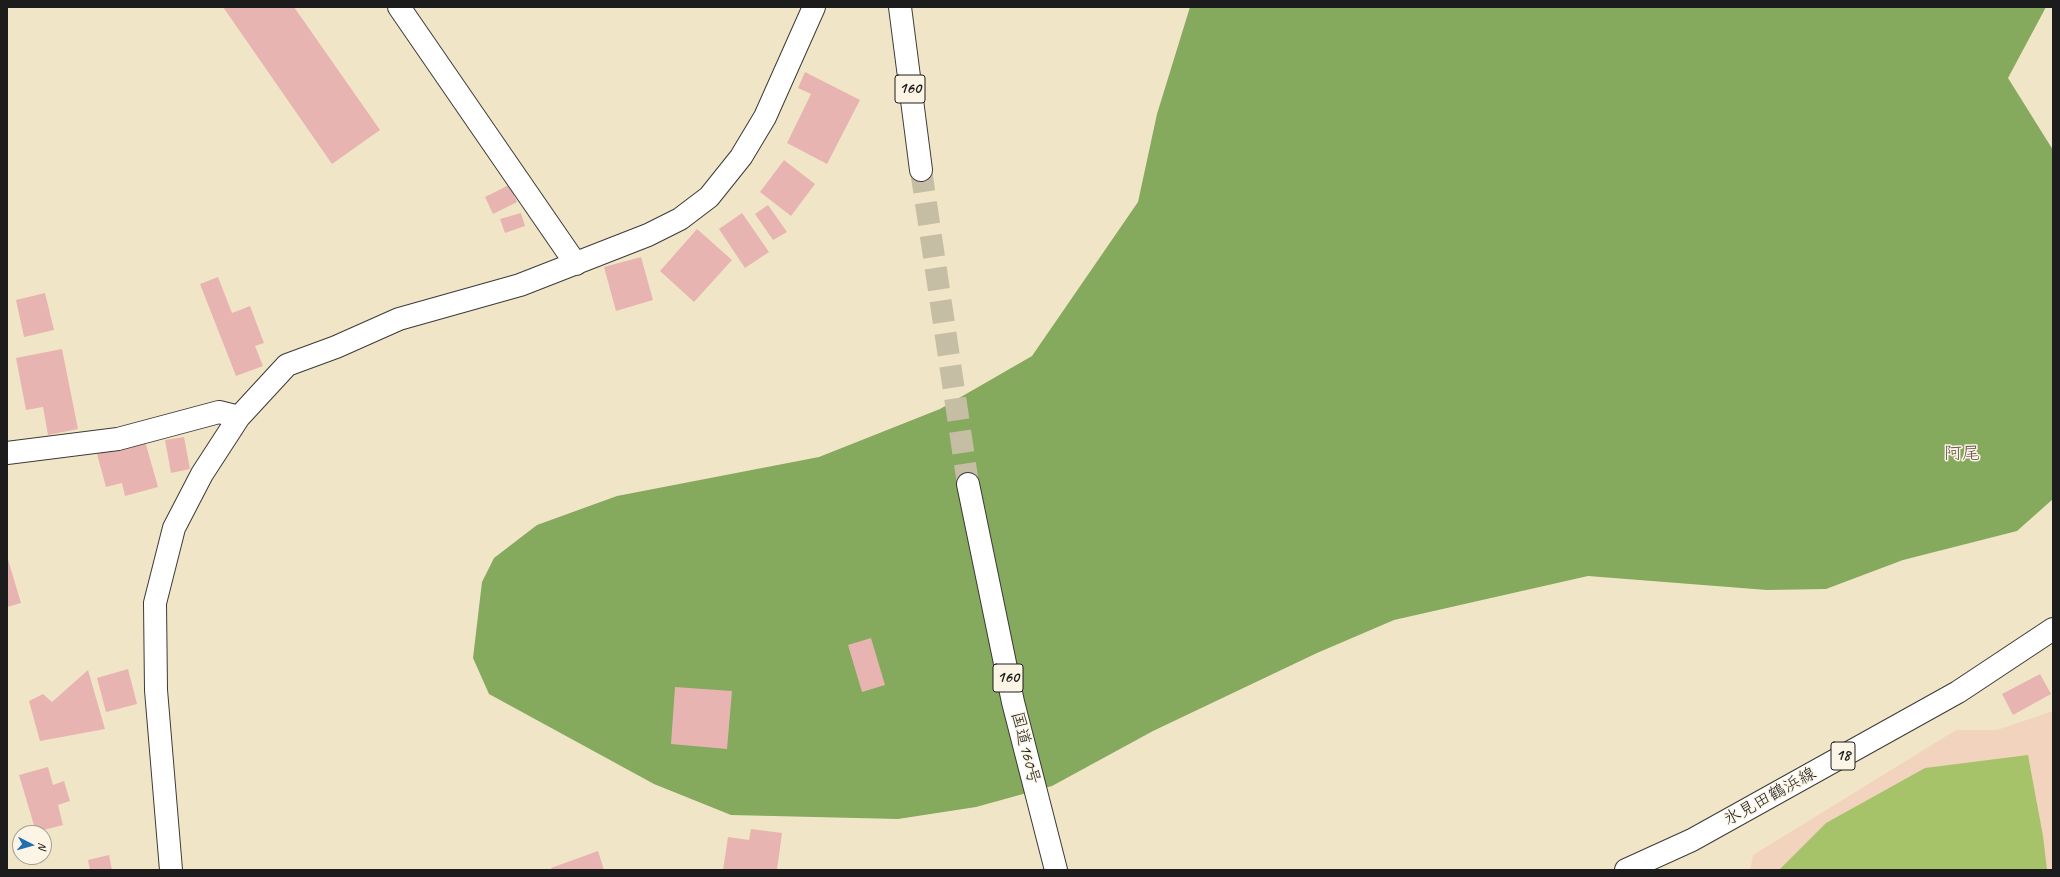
<!DOCTYPE html>
<html>
<head>
<meta charset="utf-8">
<style>
  body { margin:0 }
  #map { position:relative; width:2060px; height:877px; overflow:hidden; background:#f1e5c7; font-family:Caveat,sans-serif }
  canvas { display:block }
  .frame { position:absolute; inset:0; border:8px solid #1c1c1c; pointer-events:none }
  .north { position:absolute; left:12px; top:825px; width:40px; height:40px; box-sizing:border-box; background:#fcf5e5; border:1px solid #a29e95; border-radius:50%; rotate:96deg; font-size:11px; font-weight:700; line-height:16px; text-align:center; color:#1c1c1c }
  .north::after { content:''; display:block; margin:auto; width:14px; height:18px; background:#1f6fb2; clip-path:polygon(50% 0,100% 100%,50% 72%,0 100%) }
</style>
</head>
<body>
<div id="map">
<canvas width="2060" height="877"></canvas>
<div class="frame"></div>
<div class="north">N</div>
</div>
<script>
const ctx = document.querySelector('canvas').getContext('2d');
ctx.lineJoin = 'round';
function fill(path, color) { ctx.fillStyle = color; ctx.fill(path, 'evenodd'); }
function trace(path, color, width, dash) { ctx.strokeStyle = color; ctx.lineWidth = width; ctx.lineCap = dash ? 'butt' : 'round'; ctx.setLineDash(dash || []); ctx.stroke(path); }
function write(font, color, halo, rows, align = 'center') {
  ctx.font = font + ' Caveat,"Klee One",sans-serif'; ctx.lineWidth = 3; ctx.setLineDash([]); ctx.textBaseline = 'middle'; ctx.strokeStyle = halo; ctx.fillStyle = color; for (const [text, x, y, turn = 0] of rows) {
    ctx.save(); ctx.translate(x, y); ctx.rotate((+turn || 0) * Math.PI / 180); ctx.textAlign = isNaN(turn) ? turn : align; if (halo) ctx.strokeText(text, 0, 0); ctx.fillText(text, 0, 0); ctx.restore();
  }
}
fill(new Path2D(`
  M2053 711V870H1750L1753 855 1956 730H1997Z`), '#f2d4be');
fill(new Path2D(`
  M2028 755 2043 836 2047 870H1779L1826 823 1925 768Z`), '#a7c369');
fill(new Path2D(`
  M1190 7H2046L2008 78 2053 150V499L2017 531 1903 560 1826 589 1767 590 1588 576 1394 620 1317 653 1153 731 1052 786 976 807 898 819 731 815 654 784 489 694 473 658 482 582 494 558 537 525 617 496 819 457 940 409 1032 356 1138 202 1157 114Z`), '#85a95d');
fill(new Path2D(`
  M223 7H294L380 130 332 164Z
  M805 72 860 100 827 164 787 143 811 94 798 88Z
  M784 160 815 184 791 216 760 192Z
  M509 185 517 202 493 214 485 197Z
  M768 205 787 232 773 240 755 214Z
  M521 213 525 226 505 233 500 219Z
  M742 213 769 252 745 268 719 229Z
  M697 229 732 260 694 302 660 271Z
  M641 257 653 300 616 311 604 267Z
  M218 277 232 313 250 306 264 343 255 346 263 366 236 376 200 284Z
  M45 293 54 330 24 337 16 300Z
  M62 349 78 429 48 435 43 407 26 410 16 358Z
  M184 437 190 469 171 473 165 440Z
  M145 441 158 487 125 496 122 483 106 487 97 454Z
  M7 556 21 603 7 607Z
  M871 638 885 685 862 692 848 645Z
  M128 669 137 704 106 712 97 678Z
  M88 670 105 729 40 741 29 701 43 694 52 702Z
  M2040 674 2051 694 2013 715 2002 694Z
  M675 687 732 691 727 749 671 744Z
  M48 767 53 785 64 781 70 801 58 805 63 825 36 832 19 775Z
  M751 829 782 833 777 870H723L728 837 749 840Z
  M598 851 604 870H552L551 868Z
  M109 855 112 870H90L88 860Z`), '#e8b4b1');
trace(new Path2D(`
  M921 170 968 484`), '#c6bda5', 22, [22, 11]);
const street = new Path2D(`
  M399 7 576 264
  M7 453 118 439 219 412 239 417 287 365 336 347 399 319 520 285 648 235 680 219 709 197 741 157 765 117 814 7
  M171 870 156 690 155 603 174 528 202 474 239 417`);
const primary = new Path2D(`
  M1626 870 1692 840 1958 692 2053 629`);
const highway = new Path2D(`
  M900 7 921 170
  M968 484 1013 702 1056 870`);
trace(street, '#3c3a36', 24);
trace(primary, '#3c3a36', 24);
trace(highway, '#3c3a36', 24);
trace(street, '#fff', 22);
trace(primary, '#fff', 22);
trace(highway, '#fff', 22);
for (const [x, y, w] of [
  [910,89,30],
  [1008,678,30],
  [1843,756,24]
]) { const box = new Path2D(); box.roundRect(x - w / 2, y - 14, w, 28, 3); ctx.fillStyle = '#fcf5e5'; ctx.fill(box); trace(box, '#1c1c1c', 1); }
write('bold 16px', '#1c1c1c', null, [
  ["160",910,89],
  ["160",1008,678],
  ["18",1843,756]
]);
write('17px', '#1c1c1c', '#fcf5e5', [
  ["国道160号",1025,748,76],
  ["氷見田鶴浜線",1770,797,-29]
]);
write('18px', '#635150', '#fcf5e5', [
  ["阿尾",1962,454]
]);
</script>
</body>
</html>
